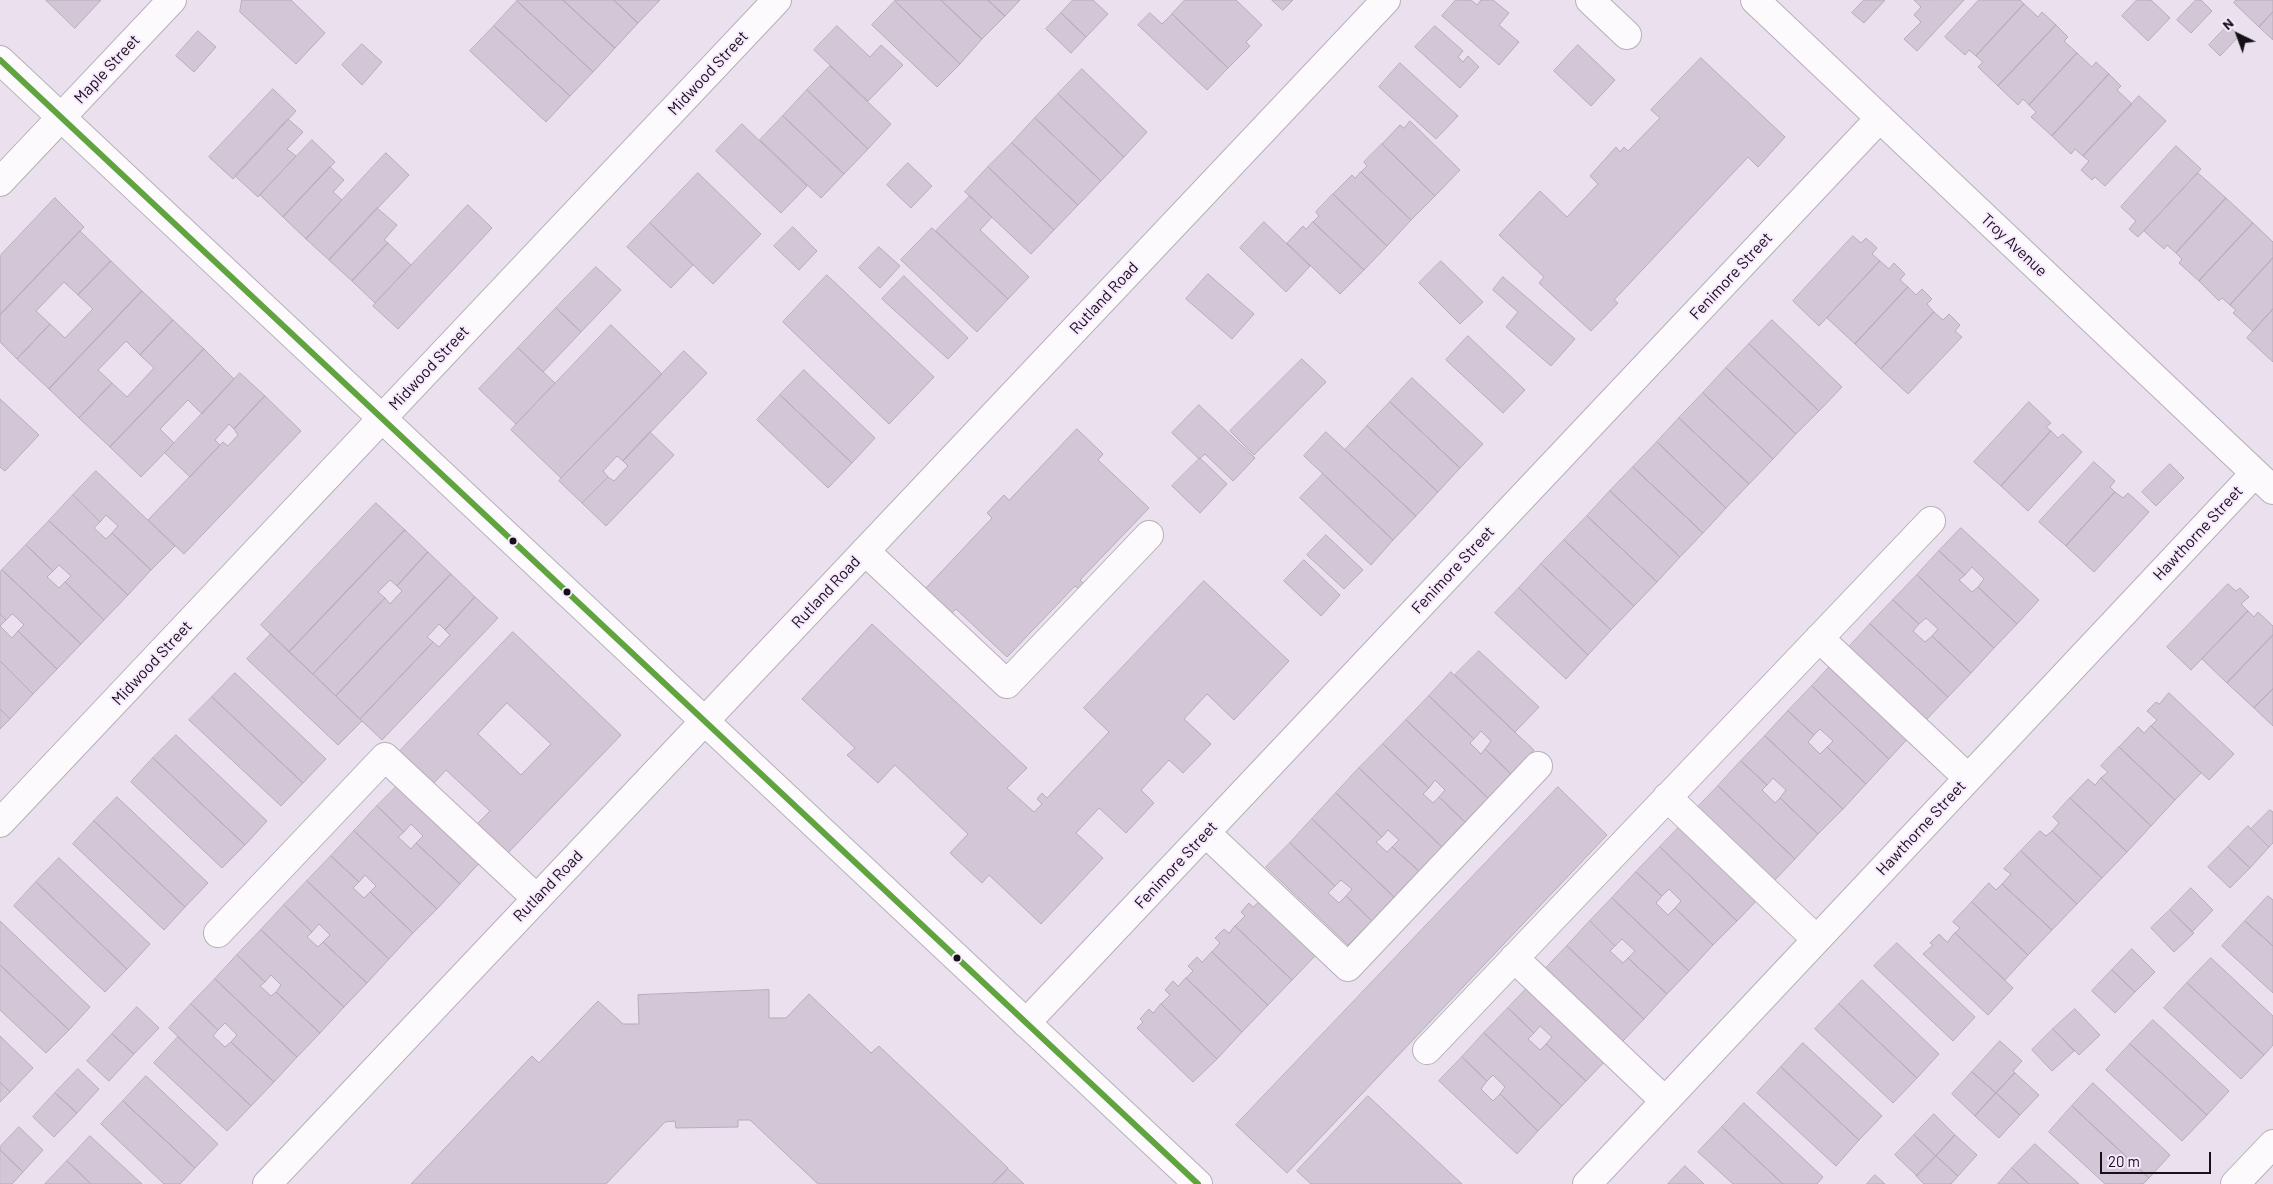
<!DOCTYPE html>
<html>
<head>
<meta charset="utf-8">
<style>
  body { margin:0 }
  #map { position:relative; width:2273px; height:1184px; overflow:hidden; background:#eae0ee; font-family:Barlow,sans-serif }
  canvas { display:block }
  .north { position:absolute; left:2213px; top:10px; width:50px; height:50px; -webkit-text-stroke:4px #f7e8fe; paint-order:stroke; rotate:318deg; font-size:14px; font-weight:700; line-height:20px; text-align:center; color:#161019 }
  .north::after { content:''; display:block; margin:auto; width:18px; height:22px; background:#161019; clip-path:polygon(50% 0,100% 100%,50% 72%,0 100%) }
  .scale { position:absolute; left:2100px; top:1152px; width:111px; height:22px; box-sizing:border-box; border:2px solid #161019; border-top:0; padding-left:6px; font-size:15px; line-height:18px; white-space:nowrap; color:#161019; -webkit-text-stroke:4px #f7e8fe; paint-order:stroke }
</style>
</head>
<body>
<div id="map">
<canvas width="2273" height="1184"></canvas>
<div class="north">N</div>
<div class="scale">20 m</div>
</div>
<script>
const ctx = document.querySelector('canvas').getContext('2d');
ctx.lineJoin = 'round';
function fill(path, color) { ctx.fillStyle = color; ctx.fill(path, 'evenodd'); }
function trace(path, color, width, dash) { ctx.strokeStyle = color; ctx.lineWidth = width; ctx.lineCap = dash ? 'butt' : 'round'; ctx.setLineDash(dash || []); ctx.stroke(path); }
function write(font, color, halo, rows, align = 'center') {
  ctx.font = font + ' Barlow,sans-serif'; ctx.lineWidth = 4; ctx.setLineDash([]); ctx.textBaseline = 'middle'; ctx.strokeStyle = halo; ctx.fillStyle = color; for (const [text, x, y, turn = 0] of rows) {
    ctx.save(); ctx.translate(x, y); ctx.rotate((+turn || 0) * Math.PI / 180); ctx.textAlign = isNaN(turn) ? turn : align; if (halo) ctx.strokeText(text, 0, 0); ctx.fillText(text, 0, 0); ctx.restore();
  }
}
const building = new Path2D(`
  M46 0H101L75 28Z
  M242 0H291L325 33 296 64 240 12Z
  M518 0H563L615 48 593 72 517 1Z
  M563 0H614L638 23 615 48Z
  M614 0H660L638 23Z
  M896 0H941L982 39 960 64 895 1Z
  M941 0H988L1005 16 982 39Z
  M988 0H1020L1005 16Z
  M1073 0H1093L1108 14 1086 37 1061 13Z
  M1185 0H1236L1262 25 1246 42 1250 46 1228 68 1172 14Z
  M1272 0H1293L1283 10Z
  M1456 0H1471L1477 5 1481 0H1493L1509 13 1499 25 1519 42 1499 65 1442 16Z
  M1864 0H1885L1864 23 1852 13Z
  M1964 0 1917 51 1904 39 1921 22 1914 15 1921 7 1914 0Z
  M1979 0H2020L2024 4 1976 56 1969 50 1965 55 1945 37Z
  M2137 0H2151L2170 18 2148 41 2122 16Z
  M2196 0H2201L2212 11 2191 33 2177 20Z
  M2236 0H2273V12L2259 27 2234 3Z
  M517 1 593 72 570 96 494 26Z
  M895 1 960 64 937 87 872 25Z
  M2024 4 2038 17 2042 12 2056 25 1998 86 1978 67 1983 62 1976 56Z
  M2273 12V40L2259 27Z
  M1061 13 1086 37 1071 53 1046 29Z
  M1150 13 1162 24 1172 14 1228 68 1207 90 1138 25Z
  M2056 25 2068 37 2064 41 2077 53 2029 105 2023 99 2018 105 1998 86Z
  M2228 25 2239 36 2220 56 2209 45Z
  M494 26 570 96 546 122 470 51Z
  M837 26 870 57 881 45 903 65 868 101 814 50Z
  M1435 26 1463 51 1458 57 1463 62 1468 56 1479 67 1460 88 1415 47Z
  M198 31 216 47 194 72 176 56Z
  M362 44 382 62 362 85 342 65Z
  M1578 45 1615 80 1591 106 1554 71Z
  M2077 53 2092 67 2096 62 2109 74 2052 136 2031 117 2036 112 2029 105Z
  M1701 58 1785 137 1758 167 1748 157 1614 300 1618 303 1591 331 1539 283 1544 277 1499 235 1540 191 1567 217 1598 184 1590 176 1616 147 1620 152 1624 147 1628 151 1660 118 1651 110Z
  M1400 63 1458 116 1436 139 1379 87Z
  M830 66 891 124 868 149 807 90Z
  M1082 69 1147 132 1124 157 1058 94Z
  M2109 74 2121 86 2117 90 2132 104 2083 156 2075 149 2071 154 2052 136Z
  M273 89 296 111 233 179 209 157Z
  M807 90 868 149 844 174 783 116Z
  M1058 94 1124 157 1101 181 1035 118Z
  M2139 96 2166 121 2105 186 2095 177 2092 180 2081 170 2089 161 2083 156Z
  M783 116 844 174 821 198 760 140Z
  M1035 118 1101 181 1078 205 1012 143Z
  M288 119 303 132 287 149 296 156 258 197 235 176Z
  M1410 121 1460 170 1435 196 1382 144 1400 125 1404 128Z
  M742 124 807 186 781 213 716 151Z
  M312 140 335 162 283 217 260 195Z
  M1012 143 1078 205 1054 230 988 167Z
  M1382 144 1435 196 1411 220 1361 172 1367 166 1364 162Z
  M2176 146 2201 169 2138 237 2129 229 2136 221 2121 207Z
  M386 153 409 175 329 260 306 239Z
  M908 163 932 186 911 208 887 185Z
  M330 167 344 180 333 192 342 200 306 239 283 217Z
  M988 167 1054 230 1031 254 965 192Z
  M1361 172 1411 220 1387 246 1333 194 1352 175 1355 178Z
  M698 173 761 234 713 284 650 223Z
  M2198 173 2226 198 2176 253 2167 245 2164 249 2144 231Z
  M1333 194 1387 246 1364 270 1313 222 1319 216 1316 212Z
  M970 196 992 217 980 230 1029 277 1008 299 936 231Z
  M55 198 84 227 0 315V256Z
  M2226 198 2253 223 2199 281 2179 263 2182 259 2176 253Z
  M468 205 492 228 398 329 373 306Z
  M377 208 397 225 384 240 388 243 352 281 329 260Z
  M1264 222 1310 266 1286 292 1240 248Z
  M1313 222 1364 270 1340 294 1287 243 1303 226 1306 229Z
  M650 223 693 265 671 288 627 247Z
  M2253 223 2273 242V258L2230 305 2222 298 2219 301 2199 281Z
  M793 227 817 251 799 270 774 246Z
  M932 228 1008 299 977 332 901 260Z
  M80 231 111 261 78 295 64 282 36 311 50 324 17 359 0 342V315Z
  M1853 236 1861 243 1866 238 1877 248 1872 254 1880 261 1819 326 1793 301Z
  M388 243 411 265 375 303 352 281Z
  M879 247 900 266 880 288 859 268Z
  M2273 258V309L2253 331 2233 313 2236 310 2230 305Z
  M111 261 142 291 49 389 17 359 50 324 65 338 88 314 93 309 78 295Z
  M1441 261 1483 302 1460 324 1419 283Z
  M1880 261 1889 269 1894 263 1905 274 1900 280 1908 287 1855 344 1827 318Z
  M596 267 621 290 581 332 556 308Z
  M1208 274 1254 314 1232 339 1186 299Z
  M827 275 934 377 889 424 783 322Z
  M904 276 968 338 948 359 882 299Z
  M1503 277 1575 339 1551 366 1506 327 1518 312 1493 290Z
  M1908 287 1916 295 1922 289 1932 299 1927 304 1934 312 1881 369 1855 344Z
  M142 291 173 320 140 355 126 341 98 370 112 383 79 418 49 389Z
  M556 308 581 332 543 372 518 348Z
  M2273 309V362L2247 338Z
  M1934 312 1943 320 1949 314 1960 325 1955 331 1962 337 1908 394 1881 369Z
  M173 320 204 349 110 447 79 418 112 383 127 397 154 368 140 355Z
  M1772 320 1842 387 1819 411 1749 344Z
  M611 325 662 374 561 478 511 430Z
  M1468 336 1525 390 1503 413 1446 360Z
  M1749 344 1819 411 1796 434 1726 368Z
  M518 348 555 383 516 424 479 389Z
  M204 349 234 379 202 414 188 400 160 429 174 443 141 477 110 447Z
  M684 351 707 373 623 461 617 456 603 471 608 477 582 503 559 481Z
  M1302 359 1326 382 1254 455 1230 431Z
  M1726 368 1796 434 1773 459 1703 393Z
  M804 370 875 438 852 463 780 395Z
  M240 373 265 396 234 429 229 424 215 440 220 445 190 477 165 453Z
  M1412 378 1483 444 1460 468 1390 402Z
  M1703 393 1773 459 1749 484 1679 418Z
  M780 395 852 463 828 488 757 420Z
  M265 396 301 431 184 554 148 520 220 445 223 442 228 446 238 435 234 429Z
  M0 399 39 435 5 471 0 467Z
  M1390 402 1460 468 1438 492 1367 426Z
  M2029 402 2051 423 2046 427 2051 431 2001 486 1974 462Z
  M1199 405 1255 458 1233 481 1205 454 1199 459 1172 433Z
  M1679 418 1749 484 1726 508 1657 442Z
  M1367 426 1438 492 1416 516 1345 450Z
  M1077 429 1103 454 1098 460 1149 508 1080 580 1085 585 1080 590 1075 586 1007 657 956 609 951 614 925 589 992 518 987 513 1004 495 1009 500Z
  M2051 431 2058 438 2063 434 2082 452 2028 511 2001 486Z
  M650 432 674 455 606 526 582 503 608 477 614 481 628 466 623 461Z
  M1326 432 1416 516 1393 540 1304 456Z
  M1657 442 1726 508 1703 533 1633 467Z
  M1200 458 1227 484 1200 513 1172 486Z
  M2094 462 2115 481 2110 487 2115 492 2066 546 2039 522Z
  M2170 464 2184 478 2156 506 2142 492Z
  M1633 467 1703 533 1680 557 1610 491Z
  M96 471 175 546 151 570 112 533 118 526 106 515 100 522 73 495Z
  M1323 474 1393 540 1371 565 1300 498Z
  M1610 491 1680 557 1657 582 1587 516Z
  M2115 492 2123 498 2128 493 2149 512 2094 572 2066 546Z
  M73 495 100 522 94 528 106 539 112 533 151 570 128 595 49 521Z
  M376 503 405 530 289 652 261 625Z
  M1587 516 1657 582 1634 606 1564 540Z
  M49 521 128 595 104 620 65 582 71 576 59 565 53 571 26 545Z
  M1961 528 2039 600 2017 624 1978 587 1984 579 1972 567 1965 575 1939 551Z
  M405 530 428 552 397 586 390 580 378 592 385 598 313 674 289 652Z
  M1326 535 1363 570 1344 589 1307 555Z
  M1564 540 1634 606 1611 630 1541 564Z
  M26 545 53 571 47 577 59 588 65 582 104 620 81 644 2 570Z
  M1939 551 1965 575 1959 580 1972 592 1978 587 2017 624 1994 648 1917 575Z
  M428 552 451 574 336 696 313 674 385 598 390 604 402 591 397 586Z
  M1304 560 1340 595 1321 616 1284 581Z
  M1541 564 1611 630 1588 655 1519 588Z
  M2 570 81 644 57 669 18 631 24 625 14 615 12 614 6 620 0 614V572Z
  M451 574 475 597 445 630 439 624 427 637 433 642 360 719 336 696Z
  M1917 575 1994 648 1971 673 1932 636 1938 629 1926 618 1919 624 1893 600Z
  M1204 581 1289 661 1234 720 1207 694 1184 719 1211 744 1183 773 1169 760 1141 790 1154 803 1126 833 1099 808 1076 833 1103 858 1041 924 989 875 982 883 950 853 968 834 895 765 878 783 847 755 855 748 802 699 872 624 1027 768 1007 788 1034 812 1042 804 1037 799 1042 793 1047 798 1109 732 1084 708Z
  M2228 584 2236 591 2240 588 2249 597 2241 604 2248 611 2191 670 2167 647Z
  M1519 588 1588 655 1566 679 1495 613Z
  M475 597 498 618 382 740 360 719 433 642 439 647 450 635 445 630Z
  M1893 600 1919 624 1913 631 1925 642 1932 636 1971 673 1948 697 1870 624Z
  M2248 611 2254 617 2258 612 2273 626V635L2227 683 2202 659Z
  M0 614 6 620 0 626 12 638 18 631 57 669 33 694 0 661Z
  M1870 624 1948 697 1925 721 1848 648Z
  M513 632 621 735 506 855 475 826 490 811 446 770 432 785 398 753ZM507 703 551 744 521 775 478 734Z
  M271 634 362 721 338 745 247 659Z
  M2273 635V689L2254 708 2227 683Z
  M1479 651 1539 707 1515 732 1455 675Z
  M0 661 33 694 10 719 0 709Z
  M1834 662 1911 735 1889 759 1812 686Z
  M1451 672 1534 750 1511 774 1485 749 1491 741 1481 731 1474 739 1429 696Z
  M235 673 326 759 303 783 212 697Z
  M1812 686 1889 759 1866 784 1827 747 1833 741 1820 729 1814 735 1788 711Z
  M2273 689V726L2254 708Z
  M2169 693 2234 754 2209 780 2151 726 2157 720 2147 711 2156 702 2159 704Z
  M1429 696 1474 739 1470 743 1481 754 1485 749 1511 774 1488 798 1406 720Z
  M212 697 303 783 281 806 189 720Z
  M0 709 10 719 0 729Z
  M1788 711 1814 735 1808 742 1820 754 1827 747 1866 784 1843 809 1765 736Z
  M1406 720 1488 798 1465 822 1439 797 1445 790 1435 780 1429 788 1383 744Z
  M2151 726 2201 773 2175 800 2119 747 2138 727 2144 733Z
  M176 735 267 821 245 845 153 758Z
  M1765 736 1843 809 1818 834 1780 798 1786 790 1773 778 1767 785 1741 761Z
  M1383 744 1429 788 1423 794 1433 803 1439 797 1465 822 1442 847 1359 768Z
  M2119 747 2175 800 2151 826 2101 778 2108 772 2101 766Z
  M153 758 245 845 222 868 131 782Z
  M1741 761 1767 785 1762 790 1775 803 1780 798 1818 834 1795 859 1718 786Z
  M1359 768 1442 847 1419 871 1392 847 1399 840 1388 830 1382 837 1336 793Z
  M2101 778 2151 826 2127 852 2070 798 2088 779 2095 785Z
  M401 782 483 859 460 884 416 843 423 836 411 824 404 832 377 806Z
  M1718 786 1795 859 1773 882 1696 809Z
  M1558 787 1607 835 1287 1173 1236 1125Z
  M1336 793 1382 837 1376 842 1387 852 1392 847 1419 871 1394 897 1312 819Z
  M117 797 208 883 185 907 94 821Z
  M2070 798 2127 852 2102 878 2052 831 2059 823 2053 817Z
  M377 806 404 832 398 837 411 849 416 843 460 884 437 909 354 831Z
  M2270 810 2273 812V843L2269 847 2251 829Z
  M1312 819 1394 897 1372 921 1346 896 1352 889 1341 880 1335 886 1290 843Z
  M94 821 185 907 164 930 73 844Z
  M1683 823 1761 896 1737 921 1660 847Z
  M2248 826 2269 847 2250 868 2228 847Z
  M354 831 437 909 413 933 370 892 376 886 365 875 359 882 331 856Z
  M2040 831 2046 836 2052 831 2102 878 2077 904 2021 851Z
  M1290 843 1335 886 1328 893 1339 903 1346 896 1372 921 1348 945 1266 867Z
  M1660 847 1737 921 1713 945 1675 908 1681 901 1669 889 1662 896 1636 872Z
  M2228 847 2250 868 2230 888 2208 867Z
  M2021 851 2077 904 2052 930 2002 884 2011 874 2004 869Z
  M331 856 359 882 353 888 364 898 370 892 413 933 389 959 307 881Z
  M59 858 150 944 127 969 36 882Z
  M1636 872 1662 896 1656 903 1668 915 1675 908 1713 945 1689 971 1612 898Z
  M307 881 389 959 367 983 323 942 330 935 319 924 312 932 284 905Z
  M36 882 127 969 105 992 14 906Z
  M1989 883 1996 890 2002 884 2052 930 2028 955 1972 902Z
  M2191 888 2213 910 2192 932 2170 910Z
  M2268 896 2273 900V946L2245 921Z
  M1612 898 1689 971 1667 994 1628 958 1635 951 1622 939 1615 946 1590 921Z
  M1261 900 1317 954 1292 980 1235 926 1245 916 1241 912 1249 903 1253 907Z
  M1972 902 2028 955 2005 980 1955 933 1960 928 1953 922Z
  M284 905 312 932 307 937 318 947 323 942 367 983 344 1007 261 930Z
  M2170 910 2194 933 2174 952 2151 928Z
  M0 921 90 1007 69 1030 0 965Z
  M1590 921 1615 946 1610 951 1623 963 1628 958 1667 994 1644 1019 1567 946Z
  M2245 921 2273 946V993L2222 946Z
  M1235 926 1292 980 1268 1005 1212 952 1220 943 1215 938 1224 929 1229 933Z
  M261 930 344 1007 320 1033 276 992 281 985 271 975 265 982 237 955Z
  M1955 933 2013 988 1988 1015 1923 954 1933 945 1930 943 1939 934 1947 942Z
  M1897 943 1975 1017 1953 1041 1874 966Z
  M1567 946 1644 1019 1621 1043 1544 970Z
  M2132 949 2155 972 2135 992 2112 970Z
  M1212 952 1268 1005 1242 1032 1186 978 1193 971 1188 966 1197 957 1202 962Z
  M237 955 265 982 260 986 271 996 276 992 320 1033 297 1057 215 979Z
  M2211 958 2273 1016V1045L2264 1055 2187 983Z
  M0 965 69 1030 46 1053 0 1010Z
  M2112 970 2135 992 2115 1013 2092 991Z
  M1186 978 1242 1032 1217 1059 1161 1004 1170 995 1165 990 1173 981 1178 986Z
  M215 979 297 1057 274 1082 231 1042 237 1035 225 1023 218 1030 191 1004Z
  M1862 980 1939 1054 1917 1078 1839 1004Z
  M2187 983 2264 1055 2241 1079 2164 1008Z
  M1530 985 1608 1058 1586 1081 1546 1044 1552 1037 1540 1026 1534 1033 1508 1008Z
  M769 990V1018H786L809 994 871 1053 879 1046 1008 1168 992 1184H818L750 1120H738V1127L676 1128 675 1121 665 1122 606 1184H411L532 1056 539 1063 598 1001 623 1024H639L638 995Z
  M191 1004 218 1030 213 1036 225 1047 231 1042 274 1082 251 1106 169 1028Z
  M1161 1004 1217 1059 1193 1082 1137 1028 1143 1022 1140 1019 1149 1009 1153 1013Z
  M1839 1004 1917 1078 1893 1103 1815 1029Z
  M137 1007 159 1028 134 1054 112 1034Z
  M1508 1008 1534 1033 1528 1039 1540 1050 1546 1044 1586 1081 1562 1106 1484 1033Z
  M2075 1009 2100 1035 2079 1055 2053 1029Z
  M2153 1020 2229 1091 2207 1115 2130 1044Z
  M2053 1029 2074 1051 2052 1071 2032 1050Z
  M1484 1033 1562 1106 1538 1131 1500 1094 1505 1087 1493 1075 1487 1081 1462 1057Z
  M112 1034 134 1054 109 1081 87 1061Z
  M0 1036 33 1068 10 1092 0 1082Z
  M178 1037 251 1106 227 1131 154 1063Z
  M2000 1041 2022 1061 2013 1071 2015 1073 1996 1093 1972 1072Z
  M1803 1043 1882 1116 1859 1140 1781 1067Z
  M2130 1044 2207 1115 2182 1141 2106 1070Z
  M1462 1057 1487 1081 1481 1089 1493 1101 1500 1094 1538 1131 1517 1154 1439 1081Z
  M1781 1067 1859 1140 1836 1166 1757 1093Z
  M78 1069 99 1089 77 1113 55 1093Z
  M1972 1072 1996 1093 1975 1116 1952 1094Z
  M2015 1073 2039 1095 2020 1115 1996 1093Z
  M146 1076 218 1144 195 1168 123 1101Z
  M0 1082 10 1092 0 1102Z
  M2093 1083 2170 1155 2149 1178 2072 1106Z
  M55 1093 77 1113 54 1137 33 1117Z
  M1996 1093 2020 1115 1999 1138 1975 1116Z
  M1368 1096 1462 1184H1311L1297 1171Z
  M123 1101 195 1168 180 1184H164L101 1124Z
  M1744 1103 1823 1177 1817 1184H1783L1722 1127Z
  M2072 1106 2149 1178 2143 1184H2105L2049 1132Z
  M1934 1114 1955 1135 1936 1156 1914 1135Z
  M19 1127 43 1150 23 1172 0 1150V1147Z
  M1722 1127 1783 1184H1733L1698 1152Z
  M1914 1135 1936 1156 1917 1176 1895 1155Z
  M1955 1135 1977 1155 1958 1176 1936 1156Z
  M90 1136 142 1184H91L67 1161Z
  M2035 1144 2079 1184H2029L2012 1168Z
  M0 1150 23 1172 12 1184H0Z
  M1936 1156 1958 1176 1951 1184H1924L1916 1176Z
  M67 1161 91 1184H45Z
  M1685 1166 1704 1184H1668Z
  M2012 1168 2029 1184H1998Z
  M1008 1169 1024 1184H994Z
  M1875 1175 1885 1184H1867Z`);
fill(building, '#d3c6d7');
trace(building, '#b5adb8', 1);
const minor = new Path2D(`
  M1590 0 1627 35
  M1755 0 2273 490
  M0 60 1198 1184
  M0 182 172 0
  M865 551 1007 684 1149 535
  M1819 638 1968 778
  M1667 797 1816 939
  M0 823 777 0
  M1206 833 1348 967 1538 766
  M218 933 385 757 536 898
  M1514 958 1665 1101
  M1026 1023 1880 118
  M1427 1050 1931 521
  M267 1184 1386 0
  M1587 1184 2255 473
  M2235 1184 2273 1144`);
trace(minor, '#b7afba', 30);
trace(minor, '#fcfafc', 28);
trace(new Path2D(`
  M0 60 1198 1184`), '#5fa43e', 6);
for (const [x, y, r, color] of [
  [513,541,4.5,"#161019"],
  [567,592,4.5,"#161019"],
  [957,958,4.5,"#161019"]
]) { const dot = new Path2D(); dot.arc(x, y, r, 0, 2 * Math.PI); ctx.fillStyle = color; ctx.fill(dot); trace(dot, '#f7e8fe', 2); }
write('16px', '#161019', '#f7e8fe', [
  ["Maple Street",107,69,-47],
  ["Midwood Street",708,73,-47],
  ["Troy Avenue",2014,245,43],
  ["Fenimore Street",1731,276,-47],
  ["Rutland Road",1104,298,-47],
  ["Midwood Street",429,368,-47],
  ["Hawthorne Street",2198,533,-47],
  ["Fenimore Street",1453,570,-47],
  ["Rutland Road",826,592,-47],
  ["Midwood Street",152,663,-47],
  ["Hawthorne Street",1921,828,-47],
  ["Fenimore Street",1176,865,-47],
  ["Rutland Road",548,886,-46]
]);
</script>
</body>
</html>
